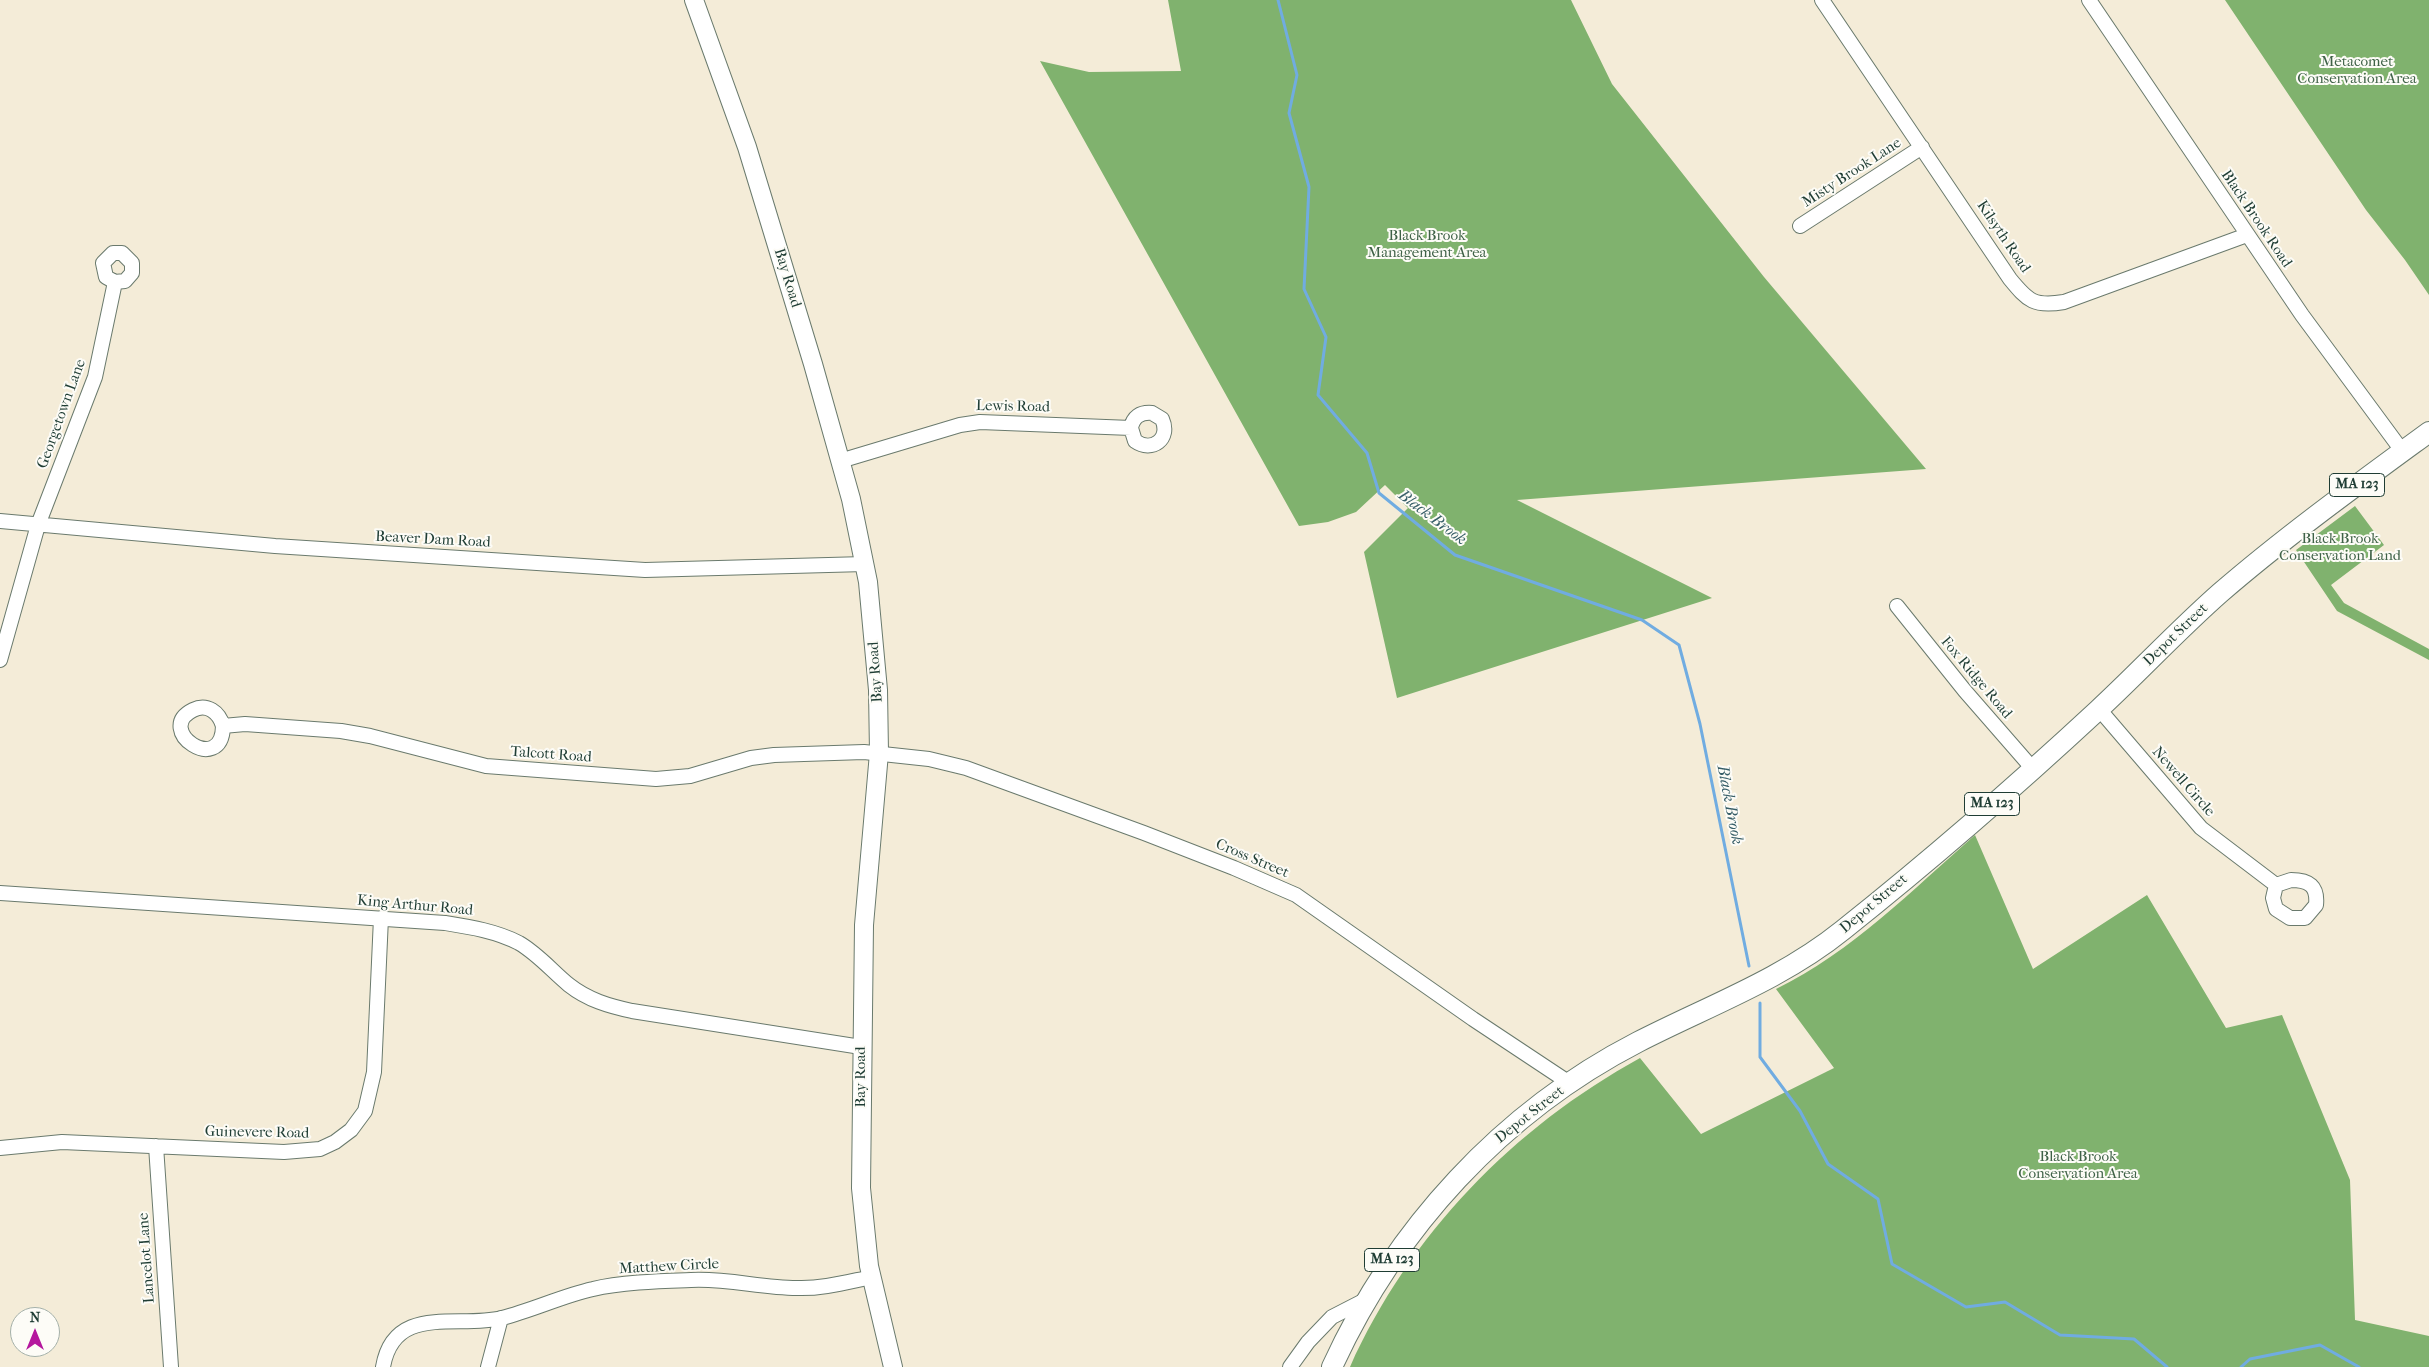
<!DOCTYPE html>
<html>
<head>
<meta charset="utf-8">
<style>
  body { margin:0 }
  #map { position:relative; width:2429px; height:1367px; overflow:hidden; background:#f4ecd8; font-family:"IM FELL French Canon",serif }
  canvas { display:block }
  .north { position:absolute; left:10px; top:1307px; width:50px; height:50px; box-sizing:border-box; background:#fdfcf7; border:1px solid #a4b0a9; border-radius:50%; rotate:0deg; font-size:14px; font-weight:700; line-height:20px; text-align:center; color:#1f3d34 }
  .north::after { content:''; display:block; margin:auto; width:18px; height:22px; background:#b5179e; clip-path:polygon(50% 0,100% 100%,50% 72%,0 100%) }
</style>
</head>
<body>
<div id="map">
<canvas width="2429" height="1367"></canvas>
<div class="north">N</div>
</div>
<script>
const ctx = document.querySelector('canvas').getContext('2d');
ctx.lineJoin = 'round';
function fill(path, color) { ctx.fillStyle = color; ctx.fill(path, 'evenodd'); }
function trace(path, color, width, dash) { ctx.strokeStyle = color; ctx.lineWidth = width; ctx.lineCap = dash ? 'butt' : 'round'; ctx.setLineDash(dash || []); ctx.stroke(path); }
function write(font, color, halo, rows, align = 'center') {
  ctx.font = font + ' "IM FELL French Canon",serif'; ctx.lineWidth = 4; ctx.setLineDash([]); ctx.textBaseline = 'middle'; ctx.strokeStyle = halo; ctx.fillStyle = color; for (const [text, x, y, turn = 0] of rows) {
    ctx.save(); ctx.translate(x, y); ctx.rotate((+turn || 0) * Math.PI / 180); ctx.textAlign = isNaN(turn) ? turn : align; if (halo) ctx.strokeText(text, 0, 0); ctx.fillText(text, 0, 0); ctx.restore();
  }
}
fill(new Path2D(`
  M1168 0H1571L1612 84 1764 277 1926 469 1517 500 1712 598 1397 698 1364 552 1408 508 1385 485 1356 512 1328 522 1299 526 1040 61 1089 72 1181 71Z
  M2225 0H2429V295L2405 260 2366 210Z
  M2355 506 2384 545 2331 585 2344 603 2429 649V660L2337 611 2296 550Z
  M1975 835 2033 969 2147 895 2226 1028 2282 1015 2350 1180 2355 1320 2429 1336V1367H1350C1410 1234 1513 1128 1640 1058L1701 1134 1834 1068 1776 989C1852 952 1912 890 1975 835Z`), '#80b26e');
trace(new Path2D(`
  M1278 0 1297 75 1289 113 1309 187 1304 289 1326 337 1318 395 1367 453 1379 493 1455 555 1642 620 1679 645 1700 724 1749 966
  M1760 1003V1057L1800 1111 1828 1164 1878 1199 1892 1264 1966 1307 2005 1302 2060 1335 2134 1339 2167 1367
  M2241 1367 2250 1359 2320 1345 2359 1367`), '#70ace1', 3);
const minor = new Path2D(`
  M1822 0 2010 279C2028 301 2034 307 2064 302L2247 235
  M2089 0 2302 315 2403 452
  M1800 226 1922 147
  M840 461 960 425 980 422 1131 428 1135 441C1152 453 1171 439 1162 419L1152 413C1140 412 1133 417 1131 428
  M0 521 275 546 645 570 865 564
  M1897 606 1965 691 2033 769
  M0 660 38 525 95 377 115 282 125 281 132 273V263L122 253H113L103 263 106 277 115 282
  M2099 709 2201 828 2276 885
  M223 726C222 777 153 730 193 710 207 703 219 712 223 726L245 724 341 731 370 736 486 766 656 779 690 776 751 758 774 755 864 752 929 759 966 768 1144 833 1234 868 1296 895 1473 1019 1571 1084
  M2291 880C2309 880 2318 886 2316 905L2305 918H2290L2276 909 2273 898 2276 885Z
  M0 893 445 923C470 927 496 931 519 943 538 954 552 971 569 985 588 1000 609 1006 632 1011L861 1047
  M156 1146 171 1367
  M0 1148 62 1142 284 1152 320 1149 335 1142 351 1130 365 1111 374 1072 381 918
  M383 1367C394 1303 458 1329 502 1318 533 1310 562 1296 593 1289 621 1282 662 1281 691 1280 727 1278 761 1288 797 1288 822 1289 847 1282 872 1277
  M488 1367 501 1318
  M1290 1367 1308 1342 1332 1317 1367 1299`);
const major = new Path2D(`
  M694 0 747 147 813 364 851 499 868 582 878 690 879 753 864 925 861 1188 869 1266 893 1367`);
const highway = new Path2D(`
  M1332 1367C1395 1229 1502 1112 1638 1042 1708 1006 1781 980 1843 930 1931 860 2016 786 2098 710 2139 672 2178 630 2220 593 2286 536 2358 484 2429 432`);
trace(minor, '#6a7a6d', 16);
trace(major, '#6a7a6d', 20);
trace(highway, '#6a7a6d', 22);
trace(minor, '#fff', 14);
trace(major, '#fff', 18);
trace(highway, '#fff', 20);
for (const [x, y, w] of [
  [2357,485,55],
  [1992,804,55],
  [1392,1260,55]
]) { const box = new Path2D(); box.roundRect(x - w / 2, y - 11.5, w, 23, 4); ctx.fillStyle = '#fdfcf7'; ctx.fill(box); trace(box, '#1f3d34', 1); }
write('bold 14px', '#1f3d34', null, [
  ["MA 123",2357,485],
  ["MA 123",1992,804],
  ["MA 123",1392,1260]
]);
write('15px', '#3f6247', '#fdfcf7', [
  ["Metacomet",2357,62],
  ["Conservation Area",2357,79],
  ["Black Brook",1427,236],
  ["Management Area",1427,253],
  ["Black Brook",2340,539],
  ["Conservation Land",2340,556],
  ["Black Brook",2078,1157],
  ["Conservation Area",2078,1174]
]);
write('15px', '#1f3d34', '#fdfcf7', [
  ["Misty Brook Lane",1852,173,-33],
  ["Black Brook Road",2256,219,56],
  ["Kilsyth Road",2003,237,56],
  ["Bay Road",787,278,73],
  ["Lewis Road",1013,407,1],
  ["Georgetown Lane",62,414,-70],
  ["Beaver Dam Road",433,540,3],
  ["Depot Street",2176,635,-44],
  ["Bay Road",876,672,-94],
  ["Fox Ridge Road",1976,678,50],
  ["Talcott Road",551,755,4],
  ["Newell Circle",2183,782,49],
  ["Cross Street",1252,859,23],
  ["Depot Street",1874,904,-40],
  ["King Arthur Road",415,906,5],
  ["Bay Road",861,1077,-90],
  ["Depot Street",1530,1115,-38],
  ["Guinevere Road",257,1133,1],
  ["Lancelot Lane",147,1258,-94],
  ["Matthew Circle",669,1267,-3]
]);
write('italic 16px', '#375e68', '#fdfcf7', [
  ["Black Brook",1432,518,37],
  ["Black Brook",1729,805,79]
]);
</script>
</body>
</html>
